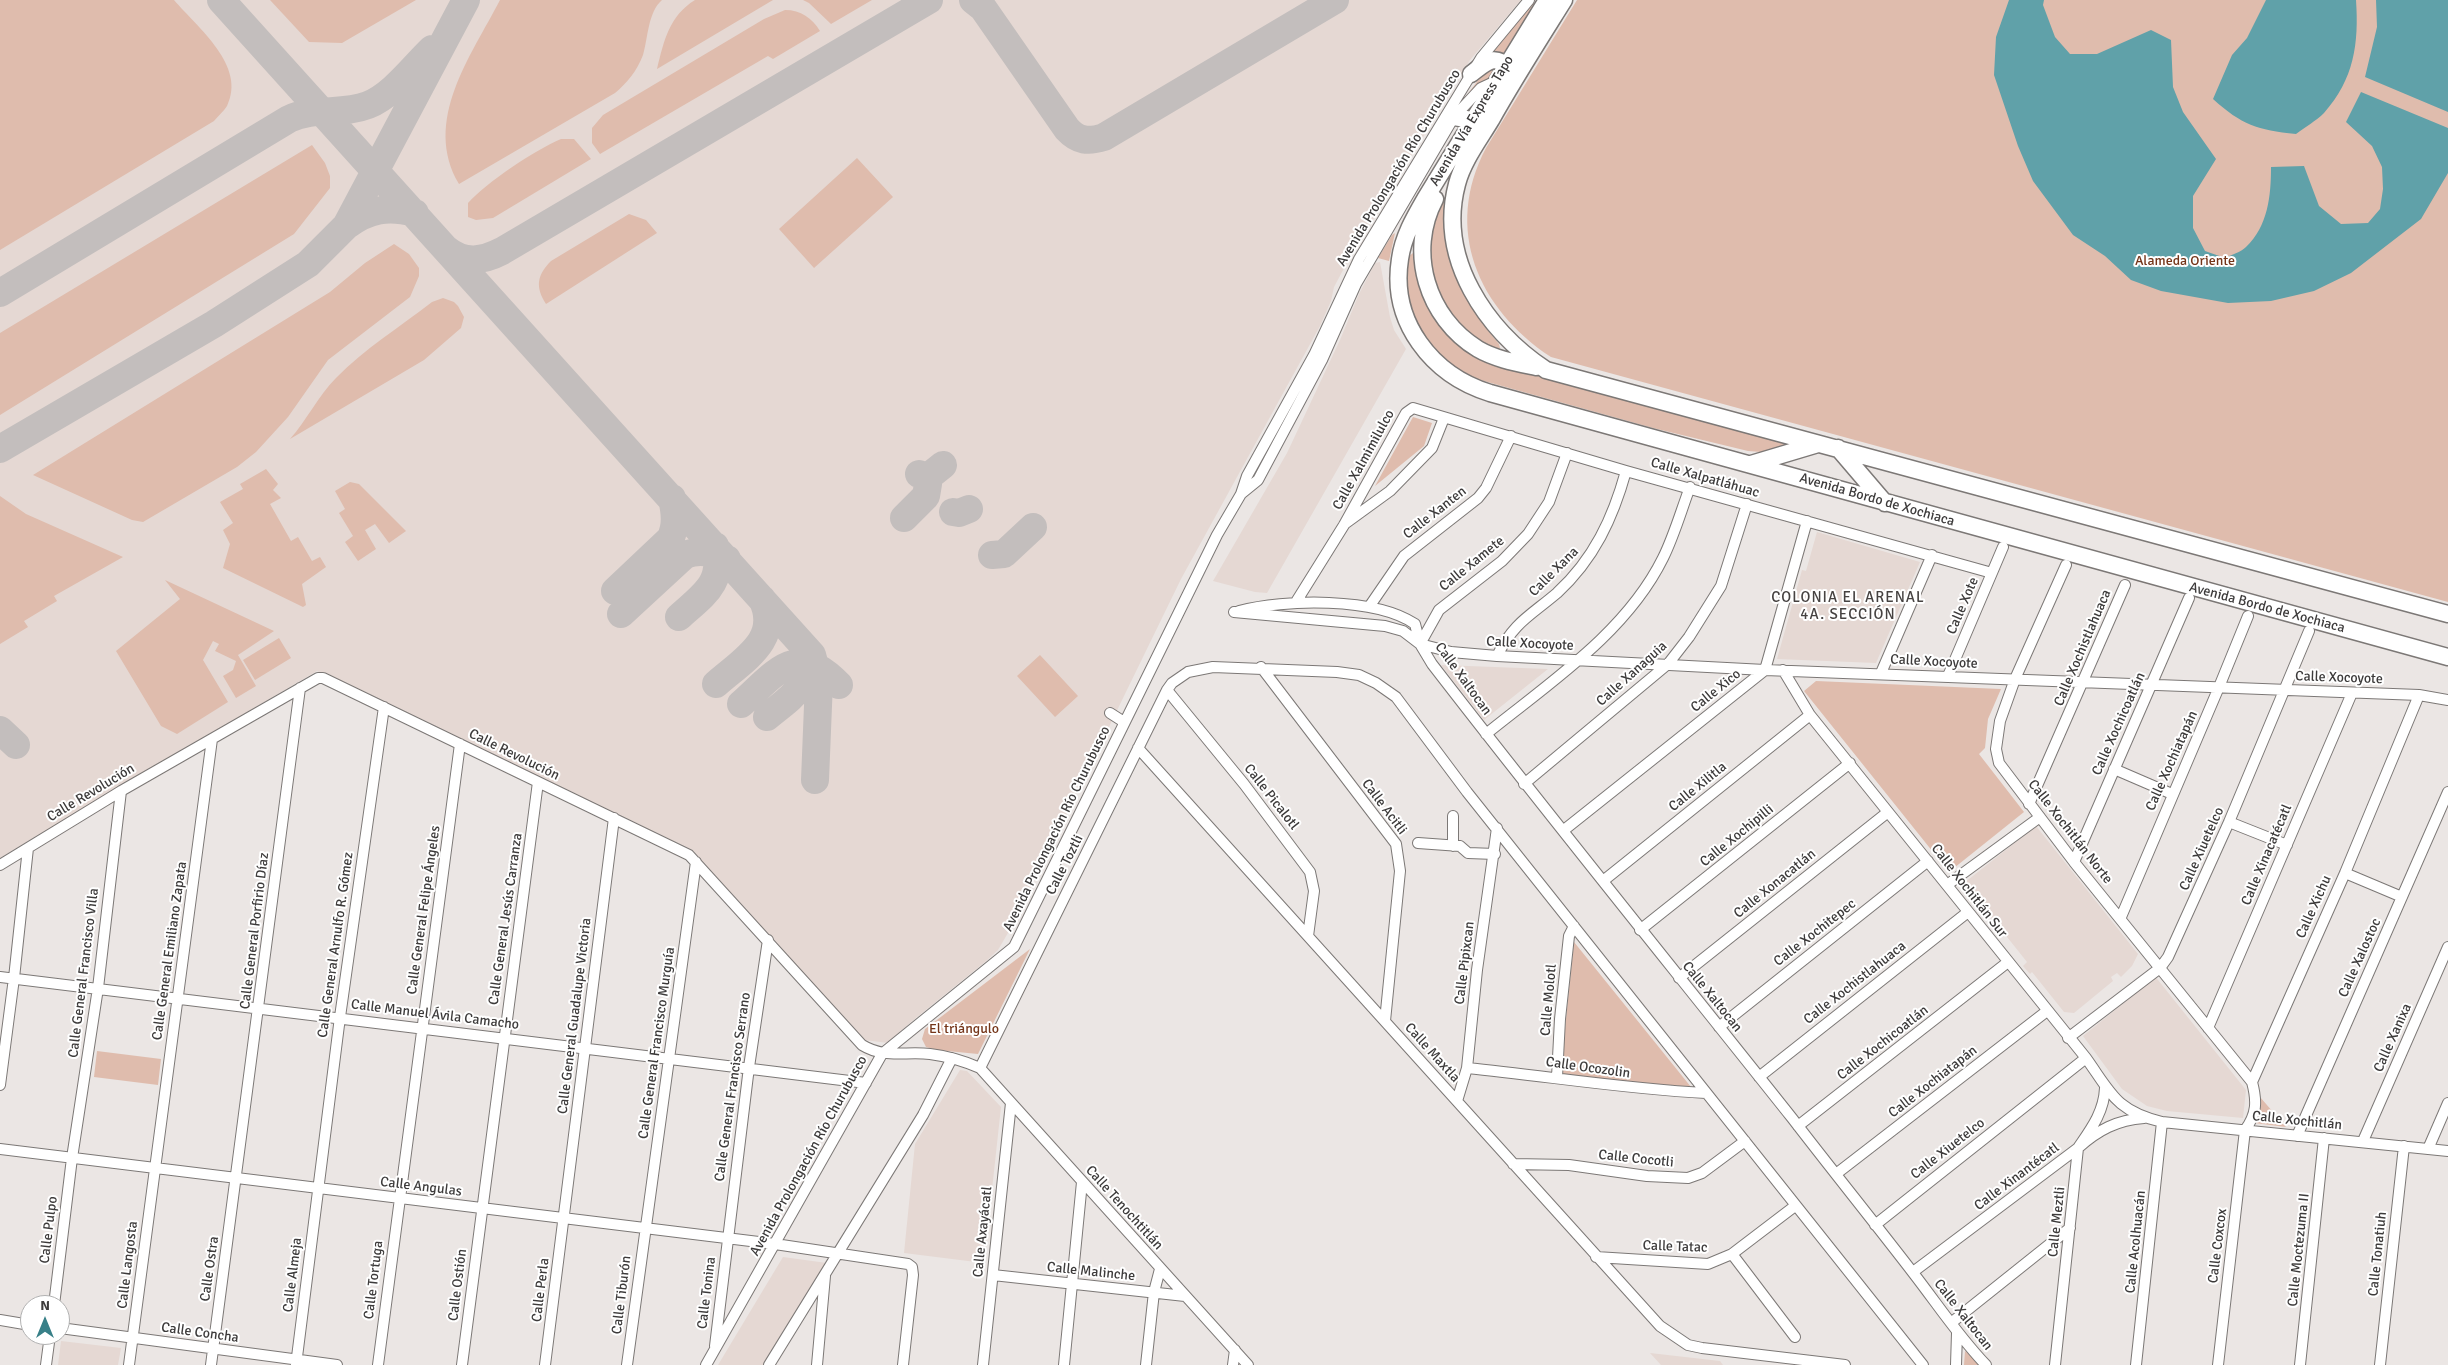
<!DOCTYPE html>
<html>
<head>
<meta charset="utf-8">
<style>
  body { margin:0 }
  #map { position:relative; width:2448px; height:1365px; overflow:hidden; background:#ebe6e4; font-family:Signika,sans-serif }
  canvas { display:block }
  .north { position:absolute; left:20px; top:1295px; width:50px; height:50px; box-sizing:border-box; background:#fff; border:1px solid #b1b1b1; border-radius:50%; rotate:0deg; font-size:14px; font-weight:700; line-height:20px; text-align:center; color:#3d3b3b }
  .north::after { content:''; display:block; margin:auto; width:18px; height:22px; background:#388088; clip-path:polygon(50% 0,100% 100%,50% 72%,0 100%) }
</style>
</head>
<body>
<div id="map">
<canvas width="2448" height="1365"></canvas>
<div class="north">N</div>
</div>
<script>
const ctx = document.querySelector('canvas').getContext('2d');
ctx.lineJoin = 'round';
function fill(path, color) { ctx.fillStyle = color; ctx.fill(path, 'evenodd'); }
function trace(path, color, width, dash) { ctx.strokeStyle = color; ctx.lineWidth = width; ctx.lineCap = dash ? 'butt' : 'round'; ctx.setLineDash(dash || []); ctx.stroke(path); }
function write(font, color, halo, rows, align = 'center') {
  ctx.font = font + ' Signika,sans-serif'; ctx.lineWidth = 4; ctx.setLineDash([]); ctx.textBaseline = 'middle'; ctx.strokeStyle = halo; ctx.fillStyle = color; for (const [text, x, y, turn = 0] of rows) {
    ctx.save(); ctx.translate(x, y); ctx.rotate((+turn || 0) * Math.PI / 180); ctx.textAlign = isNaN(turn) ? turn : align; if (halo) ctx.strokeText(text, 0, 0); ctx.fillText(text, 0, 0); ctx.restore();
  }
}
fill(new Path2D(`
  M0 0H1521L1470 60 1350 257 1334 287 1331 301 1320 326 1181 579 1012 926 998 950 985 962 911 1022 888 1043 864 1040 692 850 317 671 0 858Z
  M1380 262 1390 317 1394 330 1406 349 1267 593 1255 592 1213 581 1287 453 1340 340 1359 294 1375 263Z
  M1817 532 1920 562 1876 663 1777 659 1802 570 1806 571Z
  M1441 665 1548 669 1484 720Z
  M2036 826 2138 954 2132 966 2121 977 2117 973 2111 977 2113 981 2074 1013 2064 1012 2032 972 2030 974 2023 966 2027 962 1964 883Z
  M2154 975 2246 1090 2243 1118 2167 1111 2147 1106 2122 1089 2083 1036 2131 997 2129 994Z
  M960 1070 967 1071 1001 1107 984 1263 904 1253 915 1144Z
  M783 1257 827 1263 766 1365H718Z
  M61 1341 121 1348 118 1365H58Z
  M1650 1353 1720 1361 1723 1365H1661Z`), '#e5d8d3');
fill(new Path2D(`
  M0 0H174C198 28 247 66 227 106 224 111 218 116 214 121L0 250Z
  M270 0H416L342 43 309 42Z
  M500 0H662C648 12 648 38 643 55 637 71 627 83 615 93L459 184C422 121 471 56 500 0Z
  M695 0H773L657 69C664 41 669 16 695 0Z
  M803 0H872L831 24 809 3Z
  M1577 0H2448V602L1551 357C1478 309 1443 229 1486 148Z
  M1537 2 1508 56 1491 54 1533 3Z
  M785 10C801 10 812 18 820 31L773 59 768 56 600 154 592 143V128L603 115 764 19Z
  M1498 66 1495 75 1464 99 1485 71Z
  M561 139H574L591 159 493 218 476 220 468 217V203C487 182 535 150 561 139Z
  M312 145 325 163 330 176V188L294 234 0 415V333Z
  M857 158 893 197 814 268 779 229Z
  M1443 198 1445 200C1449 266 1457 293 1499 344L1500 348 1498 349C1459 333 1433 298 1429 256 1428 250 1426 243 1427 237 1429 224 1438 210 1443 198Z
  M629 214 646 220 657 233 546 304C535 287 537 275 551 261Z
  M1395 233 1389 261 1378 258 1392 235Z
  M394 244 409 254 419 268V276L410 297 328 360 288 417 256 452 237 467 143 522 132 520 33 475 330 292 365 263Z
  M1413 253 1416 254 1455 339 1789 445 1761 452 1748 451 1653 428 1466 376C1435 359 1410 321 1407 284 1406 275 1407 266 1408 257Z
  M443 298 454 302 458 306 464 317 461 328 424 360 290 439C307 420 318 396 336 378 364 349 400 327 432 302Z
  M1413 417 1432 423 1424 446 1375 486Z
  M266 469 278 484 273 490 281 498 270 504 291 541 298 537 312 561 320 557 326 567 302 584 306 605 303 607 223 568 230 544 223 530 233 523 220 502 243 489 240 484Z
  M350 482 359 484 406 531 389 543 375 524 365 530 376 549 358 561 345 542 353 536 339 513 345 509 335 491Z
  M0 496 26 514 123 557 54 596 57 601 24 621 28 627 0 644Z
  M165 580 274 631 238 655 256 686 236 698 223 676 233 670 236 661 215 651 219 644 213 641 203 660 228 702 177 734 161 726 116 651 180 599Z
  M279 638 291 658 255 680 243 660Z
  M1040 655 1078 696 1055 717 1017 676Z
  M1816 681 2001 689 1988 719 1985 748 1979 754 2024 812 1949 872 1804 691Z
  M1574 942 1691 1087 1560 1076Z
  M1030 949 978 1054 937 1050 926 1047 922 1039 925 1029Z
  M97 1051 161 1059 158 1085 94 1077Z
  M2260 1097 2286 1127 2254 1123Z
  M1965 1351 1983 1365H1964Z`), '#dfbcad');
fill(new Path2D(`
  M2009 0H2044L2043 5 2055 37 2070 54H2097L2151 30 2171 40 2173 87 2183 112 2216 159 2193 196V228L2205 251 2225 258C2231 255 2241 252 2246 247 2268 226 2271 196 2271 167L2304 166 2319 206 2341 224 2368 223 2380 209 2383 189 2382 167 2372 146 2346 122 2361 92 2448 128V173L2421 219 2351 273 2314 291 2271 301 2228 303 2161 291 2131 280 2105 256 2073 235 2033 181 2018 146 1994 75 1996 37Z
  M2266 0H2356C2359 44 2354 79 2324 113 2316 121 2305 127 2296 134 2257 130 2242 125 2213 99L2232 55 2247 38Z
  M2376 0H2448V112L2365 77 2377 27Z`), '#60a1a9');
trace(new Path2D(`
  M221 0 812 655 819 681 815 780
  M973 0 983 8 1067 129C1078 141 1088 142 1104 137L1335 0
  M346 226C369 209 388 206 415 213
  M446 249C464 264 483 261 502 251L929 0
  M0 293 289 119C314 107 343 115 368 105 393 95 413 67 432 49
  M0 449 214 324 308 264 346 226 466 0
  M919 474 928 477 943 465
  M953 512 959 513 969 509
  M904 518 926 496 928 484
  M992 555 1004 554 1033 527
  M615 591 670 539C677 526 675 512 672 498
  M621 614 685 555C700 549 713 553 727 559
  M679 617C703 595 725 583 715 546
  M716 684C743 660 782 639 762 599
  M741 704C776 673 796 640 839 685
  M767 717C791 697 810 688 807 654
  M0 730 16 745`), '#c3bebd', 28);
const street = new Path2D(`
  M1242 493 1258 480 1322 360 1356 284 1454 117 1481 88 1496 81
  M1346 523 1390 491 1432 448 1444 418
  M2066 565 2015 679 2000 721 1996 749 1999 763 2074 862 2252 1082
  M1296 602 1344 525 1406 413 1413 408 1626 471 1992 573
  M1369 607 1404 556 1478 498 1486 488 1511 436
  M1239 611C1284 599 1375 597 1415 624L1420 644 1432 664C1550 817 1672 967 1792 1118 1832 1170 1874 1222 1914 1274 1938 1305 1959 1337 1986 1365
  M1234 612 1385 626 1403 631 1420 644 1451 652 1497 656 1765 670 2419 695 2448 700
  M1420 644 1439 610 1502 561 1528 534 1549 502 1567 453
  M1497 656C1514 622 1530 616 1557 593 1594 559 1613 518 1626 471
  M1261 667 1396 844 1400 871 1385 1021
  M1783 670 1810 715 2086 1058C2111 1093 2116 1111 2162 1122L2448 1151
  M1881 673 1932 555
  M1948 676 2003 547
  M1167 690 1244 784 1310 872 1314 891 1308 936
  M1110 713 1124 722
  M1486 734C1549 683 1626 633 1663 558 1674 536 1681 511 1690 487
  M1138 748 1660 1326 1688 1345 1702 1348 1845 1365
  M2114 769 2172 794
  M1524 784 1668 664 1689 637 1721 586 1747 504
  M2029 804 2125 585
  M1453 816V846
  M2229 822 2287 845
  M1564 830 1765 670 1807 521
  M1418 843 1460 846 1468 853 1495 854
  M2074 862 2189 598
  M0 865 121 791 318 678H323L689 855 862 1045C885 1059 905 1051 930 1054 947 1056 964 1061 980 1068L1248 1365
  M2345 873 2402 897
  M1603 881 1810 715
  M1947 885 2040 817
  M2121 917 2219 687 2248 616
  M1640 930 1850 763
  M0 977 866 1083
  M1679 978 1888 812
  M1719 1027 1928 861
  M2208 1028 2352 693
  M2068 1038 2160 968 2168 957 2229 822 2309 631
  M980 1068 1167 690 1172 683 1188 672 1213 667 1337 672 1359 675 1376 683 1396 697 1467 792 1923 1365
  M1467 1068C1547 1076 1626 1089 1706 1093
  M1557 1077 1560 1019 1569 936 1574 926
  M1759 1077 1968 912
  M0 1085 14 978 28 848
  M1457 1101 1467 1068 1477 970 1497 828
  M1798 1126 2008 962
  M2297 1136 2448 792
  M2363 1141 2448 947
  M0 1149 775 1244 908 1264 912 1267 913 1275 903 1365
  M2428 1149 2448 1103
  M1513 1164 1569 1165 1647 1176 1688 1178 1702 1173 1745 1141
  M1836 1174 2047 1011
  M1875 1225 2086 1058
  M1732 1254 1795 1337
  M1596 1257 1708 1264 1732 1254 1795 1206
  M1913 1272 2078 1148C2098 1130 2117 1120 2144 1118
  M993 1275 1185 1296
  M54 1305 72 1158 98 988 121 791
  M0 1320 30 1325
  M1951 1323 2070 1228
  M60 1328 337 1365
  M715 1346 749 1067 768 940
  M46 1365 50 1335
  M129 1365 212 739
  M211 1365 300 688
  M296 1365 340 1017 384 707
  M378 1365 460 744
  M462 1365 538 782
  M545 1365 614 818
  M627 1365 696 862
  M706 1365 882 1054 1014 947 1217 535 1241 494 1247 476 1314 355 1359 259 1481 58 1529 0
  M769 1365 923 1115 952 1058
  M817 1365 825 1276
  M983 1365 1011 1103
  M1064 1365 1082 1182
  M1146 1365 1154 1292 1160 1269
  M1233 1365 1235 1350
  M1956 1365 1957 1333
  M2055 1365 2078 1148C2091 1129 2104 1112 2105 1088
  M2136 1365 2162 1122
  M2218 1365 2245 1130C2257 1114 2257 1101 2252 1082L2345 873 2419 695
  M2300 1365 2324 1138
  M2380 1365 2404 1146`);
const primary = new Path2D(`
  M1547 0 1425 199C1414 218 1403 237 1400 259 1390 322 1432 375 1490 393L2448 657
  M1564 0C1539 40 1514 79 1491 120 1479 140 1463 161 1457 184 1437 259 1486 330 1546 370L2448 614
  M1471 74C1490 59 1493 54 1515 70
  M1454 117 1466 119 1469 126
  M1435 199C1407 252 1427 318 1478 349 1495 359 1517 363 1536 367
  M1838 448 1885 503
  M1751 464 1818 444`);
trace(street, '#7c7876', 12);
trace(primary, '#7c7876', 19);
trace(street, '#fff', 10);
trace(primary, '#fff', 16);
write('14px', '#3d3b3b', '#fff', [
  ["Avenida Vía Express Tapo",1472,121,-59],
  ["Avenida Prolongación Río Churubusco",1399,168,-59],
  ["Calle Xalmimilulco",1364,460,-61],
  ["Calle Xalpatláhuac",1705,478,16],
  ["Avenida Bordo de Xochiaca",1877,500,16],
  ["Calle Xanten",1435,513,-38],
  ["Calle Xamete",1472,564,-39],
  ["Calle Xana",1554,572,-45],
  ["Calle Xote",1963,606,-67],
  ["Avenida Bordo de Xochiaca",2267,608,15],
  ["Calle Xocoyote",1530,644,3],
  ["Calle Xochistlahuaca",2083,648,-67],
  ["Calle Xocoyote",1934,662,3],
  ["Calle Xanaguia",1632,674,-42],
  ["Calle Xocoyote",2339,678,2],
  ["Calle Xaltocan",1463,679,54],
  ["Calle Xico",1716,691,-39],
  ["Calle Xochicoatlán",2119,724,-66],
  ["Calle Revolución",514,755,26],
  ["Calle Xochiatapán",2172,761,-66],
  ["Calle Xilitla",1698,787,-39],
  ["Calle Revolución",91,793,-31],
  ["Calle Picalotl",1271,797,52],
  ["Calle Acitli",1384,807,53],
  ["Avenida Prolongación Río Churubusco",1057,829,-64],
  ["Calle Xochitlán Norte",2070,832,52],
  ["Calle Xochipilli",1737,836,-39],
  ["Calle Xiuetelco",2202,849,-66],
  ["Calle Xinacatécatl",2267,855,-67],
  ["Calle Toztli",1065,865,-63],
  ["Calle Xonacatlán",1775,884,-39],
  ["Calle Xochitlán Sur",1969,891,52],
  ["Calle Xichu",2314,907,-66],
  ["Calle General Felipe Ángeles",424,910,-82],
  ["Calle General Jesús Carranza",506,919,-82],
  ["Calle General Porfirio Díaz",255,931,-83],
  ["Calle Xochitepec",1815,933,-38],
  ["Calle General Arnulfo R. Gómez",336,945,-82],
  ["Calle General Emiliano Zapata",170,951,-82],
  ["Calle Xalostoc",2360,958,-66],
  ["Calle Pipixcan",1465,963,-83],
  ["Calle General Francisco Villa",84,973,-83],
  ["Calle Xochistlahuaca",1855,983,-38],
  ["Calle Xaltocan",1712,997,51],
  ["Calle Molotl",1549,1000,-85],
  ["Calle Manuel Ávila Camacho",435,1015,7],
  ["Calle General Guadalupe Victoria",575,1016,-83],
  ["Calle Xanixa",2393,1038,-66],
  ["Calle General Francisco Murguía",657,1043,-82],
  ["Calle Xochicoatlán",1883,1043,-38],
  ["Calle Maxtla",1432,1053,48],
  ["Calle Ocozolin",1588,1068,8],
  ["Calle Xochiatapán",1933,1082,-38],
  ["Calle General Francisco Serrano",733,1087,-82],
  ["Calle Xochitlán",2297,1121,6],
  ["Calle Xiuetelco",1948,1149,-38],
  ["Avenida Prolongación Río Churubusco",809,1156,-61],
  ["Calle Cocotli",1636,1159,6],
  ["Calle Xinantécatl",2017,1177,-37],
  ["Calle Angulas",421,1187,7],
  ["Calle Tenochtitlán",1124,1208,48],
  ["Calle Meztli",2057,1222,-84],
  ["Calle Pulpo",49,1230,-83],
  ["Calle Axayácatl",983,1232,-84],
  ["Calle Acolhuacán",2136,1242,-84],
  ["Calle Coxcox",2218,1246,-83],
  ["Calle Tatac",1675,1247,2],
  ["Calle Moctezuma II",2299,1250,-84],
  ["Calle Tonatiuh",2378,1254,-84],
  ["Calle Langosta",128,1265,-83],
  ["Calle Ostra",210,1269,-82],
  ["Calle Malinche",1091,1272,6],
  ["Calle Almeja",293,1275,-83],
  ["Calle Tortuga",374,1280,-83],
  ["Calle Ostión",458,1285,-83],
  ["Calle Perla",541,1290,-83],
  ["Calle Tonina",707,1293,-83],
  ["Calle Tiburón",622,1295,-83],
  ["Calle Xaltocan",1963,1315,52],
  ["Calle Concha",200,1333,8]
]);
write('14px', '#753519', '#fff', [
  ["Alameda Oriente",2185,261],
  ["El triángulo",964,1029]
]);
ctx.letterSpacing = '1px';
write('15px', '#464241', '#fff', [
  ["COLONIA EL ARENAL",1848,598],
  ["4A. SECCIÓN",1848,615]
]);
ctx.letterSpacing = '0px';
</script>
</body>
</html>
